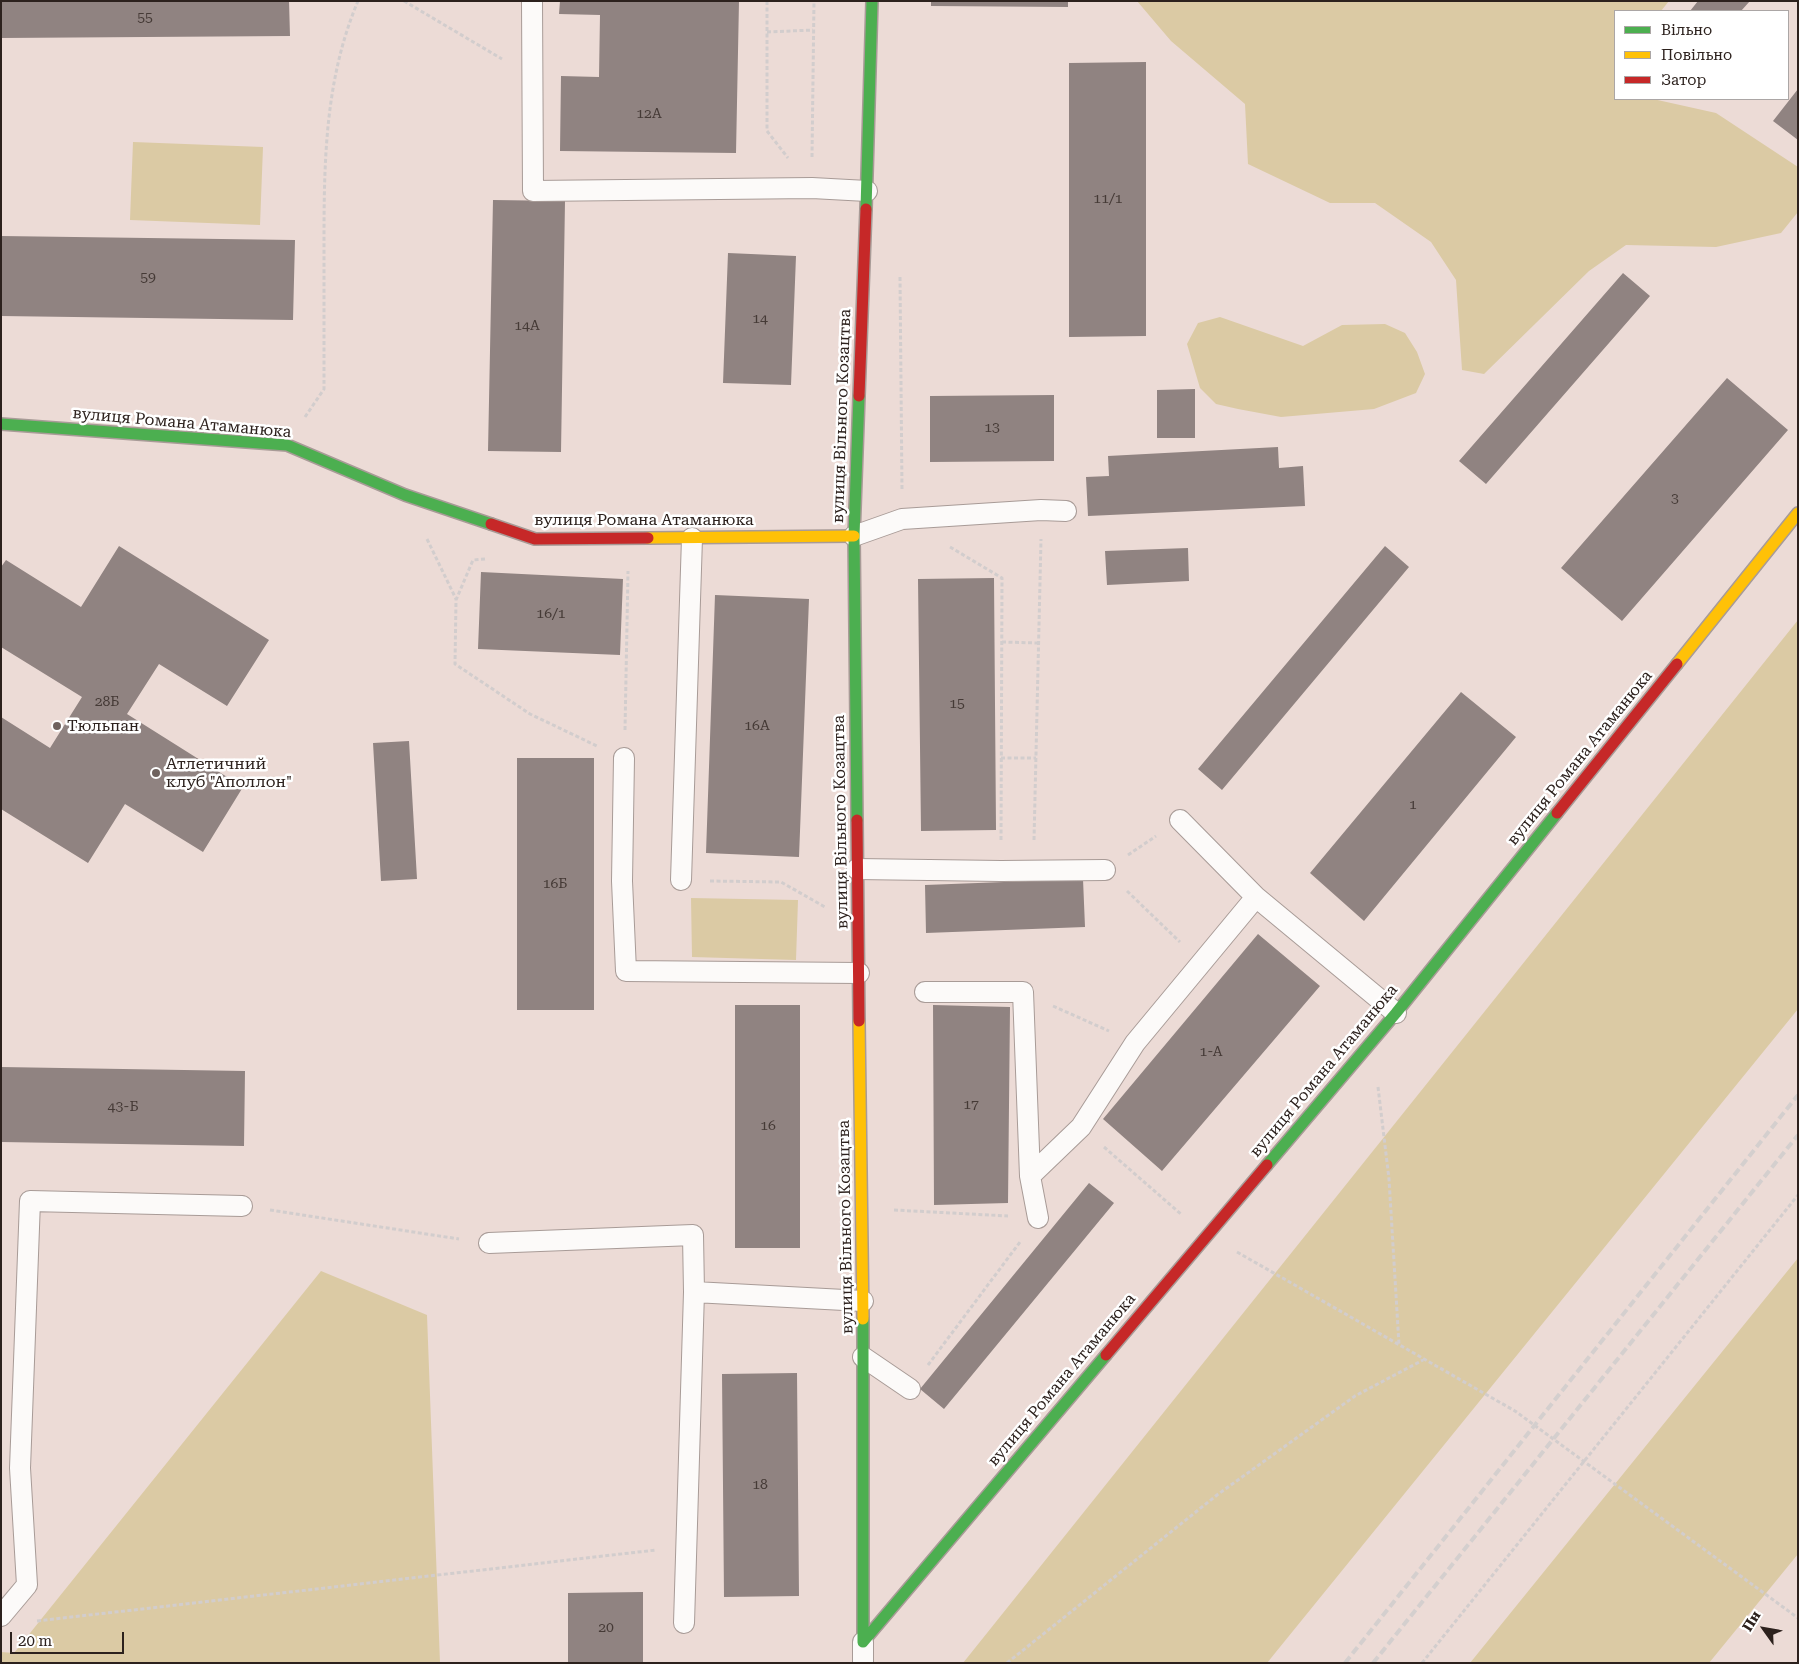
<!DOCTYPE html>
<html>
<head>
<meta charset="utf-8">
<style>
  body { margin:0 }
  #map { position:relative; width:1799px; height:1664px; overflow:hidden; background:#ecdbd6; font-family:"Roboto Serif",serif }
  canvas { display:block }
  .frame { position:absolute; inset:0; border:2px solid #2c211d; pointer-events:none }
  .legend { position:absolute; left:1614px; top:10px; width:175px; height:90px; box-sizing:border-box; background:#fff; border:1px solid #aba6a5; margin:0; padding:6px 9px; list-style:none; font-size:15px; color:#2c211d }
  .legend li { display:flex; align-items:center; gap:10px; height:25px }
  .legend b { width:25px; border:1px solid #aba6a5 }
  .north { position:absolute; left:1739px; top:1604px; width:50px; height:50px; -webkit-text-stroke:4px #fff; paint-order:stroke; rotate:302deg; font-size:14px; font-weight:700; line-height:20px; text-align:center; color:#2c211d }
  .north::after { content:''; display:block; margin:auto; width:18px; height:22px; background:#2c211d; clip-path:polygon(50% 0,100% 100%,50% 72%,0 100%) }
  .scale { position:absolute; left:10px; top:1632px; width:114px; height:22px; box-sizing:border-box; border:2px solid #2c211d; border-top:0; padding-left:6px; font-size:15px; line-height:18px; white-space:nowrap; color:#2c211d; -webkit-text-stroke:4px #fff; paint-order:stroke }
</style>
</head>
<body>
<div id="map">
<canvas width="1799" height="1664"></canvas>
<div class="frame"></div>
<ul class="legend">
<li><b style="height:6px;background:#4caf50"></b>Вільно</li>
<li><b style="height:6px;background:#ffc107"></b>Повільно</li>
<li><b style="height:6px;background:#c62828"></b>Затор</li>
</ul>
<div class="north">Пн</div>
<div class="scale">20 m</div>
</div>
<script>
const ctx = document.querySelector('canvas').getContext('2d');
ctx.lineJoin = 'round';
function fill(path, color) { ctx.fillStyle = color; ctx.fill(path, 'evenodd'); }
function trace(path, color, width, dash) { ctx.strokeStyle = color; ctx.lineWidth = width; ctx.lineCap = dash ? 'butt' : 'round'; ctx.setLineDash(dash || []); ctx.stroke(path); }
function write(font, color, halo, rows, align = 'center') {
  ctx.font = font + ' "Roboto Serif",serif'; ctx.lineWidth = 5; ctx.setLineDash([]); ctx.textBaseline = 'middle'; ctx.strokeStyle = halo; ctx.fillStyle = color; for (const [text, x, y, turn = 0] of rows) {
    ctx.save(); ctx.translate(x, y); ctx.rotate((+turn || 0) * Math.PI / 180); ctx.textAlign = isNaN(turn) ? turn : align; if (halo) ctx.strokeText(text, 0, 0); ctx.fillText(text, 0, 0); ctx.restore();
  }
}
fill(new Path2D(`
  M1137 1H1669L1661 11H1615V99H1653L1716 113 1798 167V212L1781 233 1716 247 1626 245 1589 271 1484 374 1462 370 1456 280 1431 242 1375 203H1330L1248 164 1245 104 1171 41Z
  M133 142 263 147 260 225 130 220Z
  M1220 317 1303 346 1342 325 1385 324 1405 333 1417 352 1425 374 1416 393 1374 409 1281 417 1238 409 1216 404 1200 388 1187 344 1198 323Z
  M1798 620V1009L1267 1663H963Z
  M691 898 798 900 796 960 692 957Z
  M1798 1258V1554L1709 1663H1470Z
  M321 1271 427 1315 440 1663H1V1652L14 1653Z`), '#dbcaa4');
fill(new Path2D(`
  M1 1H289L290 36 1 38Z
  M560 1H739L736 153 560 151 561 76 599 77 600 15 559 14Z
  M931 1H1068V7L931 6Z
  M1698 1H1750L1741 11H1690Z
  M1146 62V336L1069 337V63Z
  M1798 89V140L1773 121Z
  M493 200 565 201 561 452 488 451Z
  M1 236 295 240 293 320 1 316Z
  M728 253 796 256 791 385 723 383Z
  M1623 273 1650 296 1486 484 1459 461Z
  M1727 378 1788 430 1622 621 1561 568Z
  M1195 389V438H1157V390Z
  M1054 395V461L930 462V396Z
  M1278 447 1279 468 1303 466 1305 506 1088 516 1086 477 1109 476 1108 456Z
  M119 546 269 640 227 706 159 664 127 714 243 787 203 852 125 804 88 863 1 809V717L50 748 82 697 1 647V567L6 560 81 607Z
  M1385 546 1409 567 1222 790 1198 769Z
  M1188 548 1189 581 1107 585 1105 551Z
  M481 572 623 579 620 655 478 649Z
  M994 578 996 830 921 831 918 579Z
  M715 595 809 599 799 857 706 853Z
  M1461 692 1516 737 1364 921 1310 873Z
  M409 741 417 879 381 881 373 743Z
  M517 758H594V1010H517Z
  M1083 879 1085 927 926 933 925 885Z
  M1258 934 1320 986 1162 1171 1103 1119Z
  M735 1005H800V1248H735Z
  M933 1005 1010 1007 1008 1203 934 1205Z
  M1 1067 245 1071 244 1146 1 1142Z
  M1089 1183 1114 1203 944 1409 920 1389Z
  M797 1373 799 1596 724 1597 722 1374Z
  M643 1592V1663H568V1593Z`), '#908381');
const lane = new Path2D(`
  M532 1 533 191 812 188 867 191
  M854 536 902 519 1041 510 1066 511
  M624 758 622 881 626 971 859 973
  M1180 820 1256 897
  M857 869 1001 871 1105 870
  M681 880 692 538
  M925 992H1023L1030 1176 1038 1218
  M1030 1176 1081 1127 1135 1043 1256 897 1396 1013
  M489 1243 693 1235 694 1292
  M863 1357 910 1389
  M1 1616 27 1585 20 1468 30 1201 242 1206
  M684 1623 694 1292 863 1301
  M863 1642V1663`);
const fast = new Path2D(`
  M866 209 872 1
  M1 424 287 445 405 495 491 524
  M857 820 854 536 859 396
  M1267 1165 1396 1013 1557 813
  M863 1319V1642
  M863 1642 1106 1355`);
const slow = new Path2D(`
  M648 538 854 536
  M1677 664 1798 513
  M859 1021 863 1319`);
const jam = new Path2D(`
  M859 396 866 209
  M491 524 535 539 648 538
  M1557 813 1677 664
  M857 820 859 1021
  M1106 1355 1267 1165`);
trace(lane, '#a89b97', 22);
trace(fast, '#a89b97', 14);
trace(slow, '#a89b97', 14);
trace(jam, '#a89b97', 14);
trace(new Path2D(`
  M404 1 502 59
  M767 1V131L788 158
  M767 32 813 30
  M812 157 814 1
  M900 277 902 490
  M305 417 324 389C324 341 324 292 324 244 324 161 325 79 358 1
  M427 539 456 599
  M950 547 1002 578 1001 841
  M485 559 473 560 456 600 455 664 530 714 597 746
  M1002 642 1039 643
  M625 730 628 571
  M1001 758H1036
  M1034 840 1041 539
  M1128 855 1156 836
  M710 881 781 882 825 907
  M1127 891 1180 942
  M1053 1006 1109 1031
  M1378 1087 1389 1179 1399 1345
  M1104 1147 1182 1215
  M270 1210 459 1239
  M894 1210 1008 1216
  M1237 1252 1515 1411 1798 1618
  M928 1365 1020 1242
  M37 1621 656 1550
  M1007 1663 1217 1495 1355 1396 1423 1360
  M1422 1663 1798 1195`), '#d2cdcd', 3, [4, 2.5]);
trace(lane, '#fcfaf9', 20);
trace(fast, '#4caf50', 11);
trace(slow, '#ffc107', 11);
trace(jam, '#c62828', 11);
trace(new Path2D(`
  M1345 1663 1798 1095
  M1373 1663 1798 1135`), '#d4cfce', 4, [8, 4]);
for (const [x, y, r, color] of [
  [57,726,5,"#6f625e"],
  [156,773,5,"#6f625e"]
]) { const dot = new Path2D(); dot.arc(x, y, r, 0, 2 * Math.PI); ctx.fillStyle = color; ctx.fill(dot); trace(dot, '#fff', 2); }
write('14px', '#453a36', null, [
  ["55",145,18],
  ["12А",649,114],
  ["11/1",1108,199],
  ["59",148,278],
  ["14",760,319],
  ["14А",527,326],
  ["13",992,428],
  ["3",1675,499],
  ["16/1",551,614],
  ["28Б",107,702],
  ["15",957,704],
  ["16А",757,726],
  ["1",1413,805],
  ["16Б",555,884],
  ["1-А",1211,1052],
  ["17",971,1105],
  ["43-Б",123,1107],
  ["16",768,1126],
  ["18",760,1485],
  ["20",606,1628]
]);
write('16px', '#2c211d', '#fff', [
  ["вулиця Вільного Козацтва",842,416,-88],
  ["вулиця Романа Атаманюка",182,423,5],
  ["вулиця Романа Атаманюка",644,520],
  ["вулиця Романа Атаманюка",1580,758,-51],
  ["вулиця Вільного Козацтва",841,822,-91],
  ["вулиця Романа Атаманюка",1324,1071,-50],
  ["вулиця Вільного Козацтва",846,1227,-91],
  ["вулиця Романа Атаманюка",1062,1380,-50]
]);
write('16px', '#2c211d', '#fff', [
  ["Тюльпан",67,726],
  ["Атлетичний",166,764],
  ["клуб \"Аполлон\"",166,782]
], 'left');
</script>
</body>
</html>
